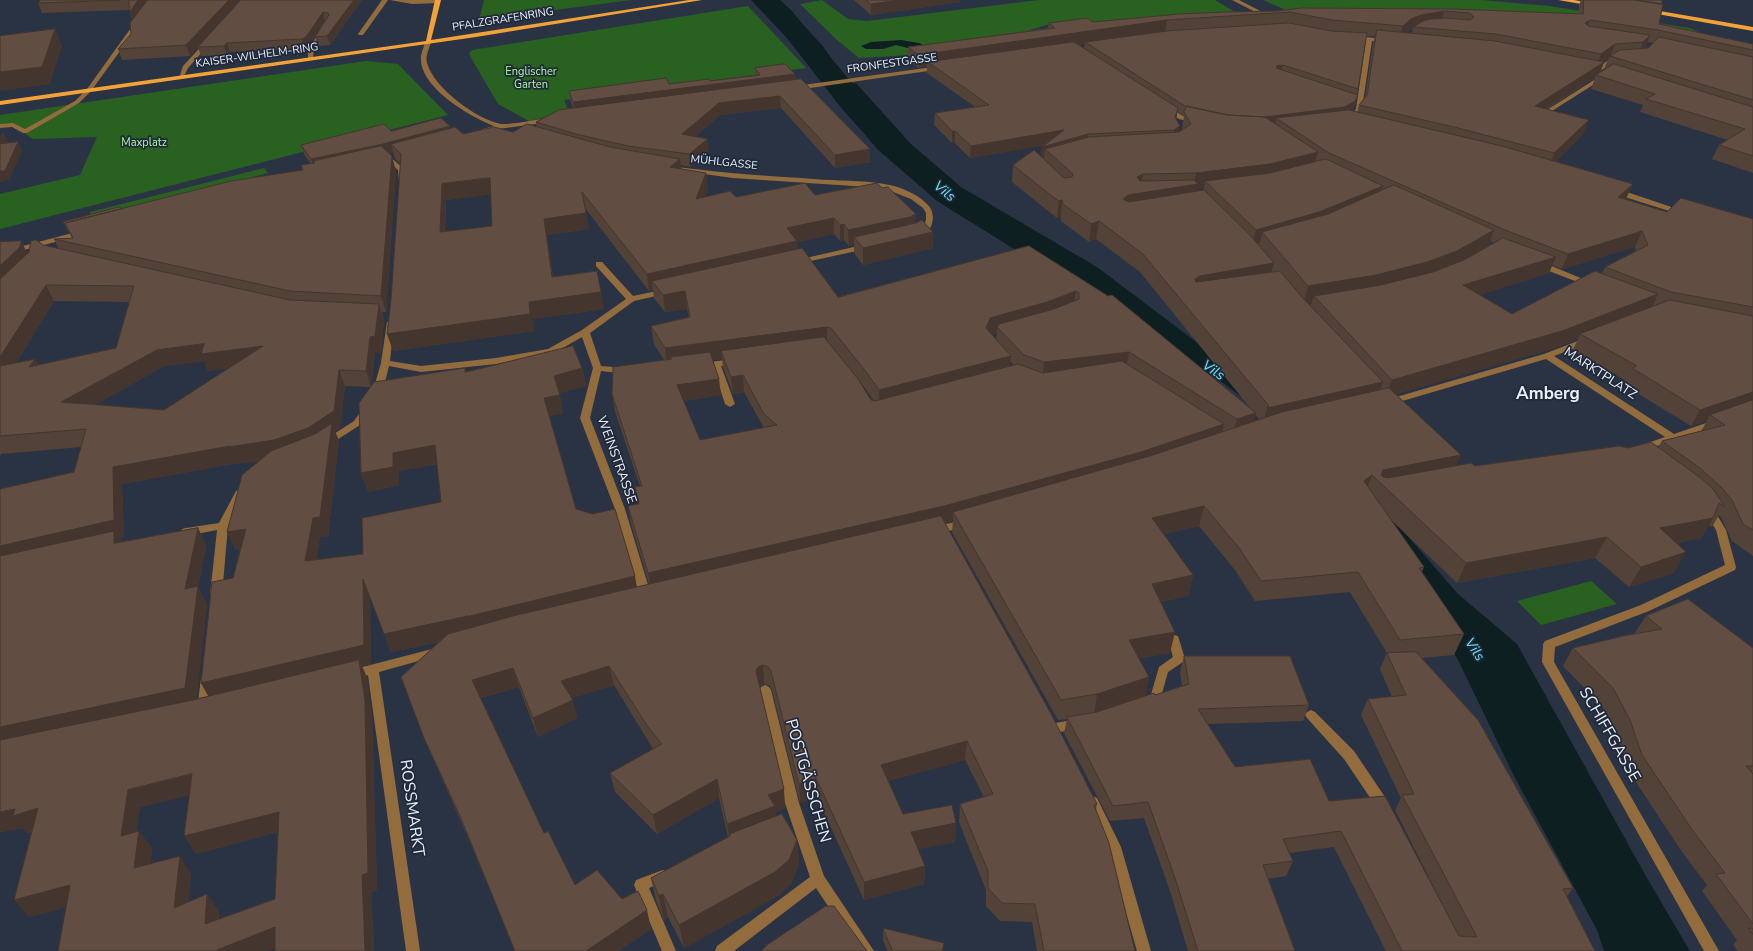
<!DOCTYPE html>
<html>
<head>
<meta charset="utf-8">
<style>
  body { margin:0 }
  canvas { display:block; background:#2a3344 }
</style>
</head>
<body>
<canvas width="1753" height="951"></canvas>
<script>
const ctx = document.querySelector('canvas').getContext('2d');
ctx.lineJoin = 'round';
function fill(path, color) { ctx.fillStyle = color; ctx.fill(path, 'evenodd'); }
function trace(path, color, width, dash) { ctx.strokeStyle = color; ctx.lineWidth = width; ctx.lineCap = dash ? 'butt' : 'round'; ctx.setLineDash(dash || []); ctx.stroke(path); }
function write(font, color, halo, rows, align = 'center') {
  ctx.font = font + ' "Nunito Sans",sans-serif'; ctx.lineWidth = 3.5; ctx.setLineDash([]); ctx.textBaseline = 'middle'; ctx.strokeStyle = halo; ctx.fillStyle = color; for (const [text, x, y, turn = 0] of rows) {
    ctx.save(); ctx.translate(x, y); ctx.rotate((+turn || 0) * Math.PI / 180); ctx.textAlign = isNaN(turn) ? turn : align; if (halo) ctx.strokeText(text, 0, 0); ctx.fillText(text, 0, 0); ctx.restore();
  }
}
fill(new Path2D(`
  M484 0H631L479 20Z
  M822 0 848 19 867 21 1039 0H1215L1245 18 1144 24H1049L999 40 910 55 859 58 837 40 800 4Z
  M1263 0H1481L1549 6 1690 28 1730 47 1293 13Z
  M748 6 806 68 564 100 569 112 529 121 498 104 469 54 472 50Z
  M366 61 398 64 448 115 0 229V194L80 175 97 137 33 139 13 125 0 124V115Z
  M264 168 268 173 93 219 90 212Z
  M1591 581 1617 604 1541 625 1517 601Z`), '#296121');
fill(new Path2D(`
  M751 0H779L822 45 839 69 815 72 786 37Z
  M901 40 919 43 927 47 912 49 896 45 883 49H866L861 46 871 42Z
  M856 83 911 144 961 187 1097 267 1244 378 1394 520 1457 593 1517 644 1647 878 1690 951H1604L1597 930 1514 776 1458 660 1422 598 1268 419 1239 395 1215 377 1175 354 1112 310 937 201 877 149 827 88Z`), '#0e1f21');
fill(new Path2D(`
  M753 0H780L791 10 863 96 899 135 894 142 883 144 872 142 842 109 787 38Z`), '#0e1f21');
fill(new Path2D(`
  M151 0H157L91 91 79 103 27 133H23L12 127 0 128V124L13 123 25 129 75 101 87 89Z
  M382 0H388L363 35H359L358 34Z
  M390 0H440L441 1 438 3 412 4Z
  M1232 0H1239L1272 17 1267 18Z
  M321 29 326 30 314 50 313 58 308 59V50Z
  M1353 36 1387 39 1390 41 1387 43 1372 41 1362 109 1355 116 1352 114 1356 109 1366 41 1351 39 1350 38Z
  M207 40 212 41 188 68 183 78H179L183 66Z
  M428 40 431 42C429 49 425 56 427 63 434 88 476 119 501 124 510 125 539 119 550 118L553 120 550 122 483 131V129L494 126C471 117 422 89 421 60 420 54 424 48 425 42Z
  M1611 58 1619 57 1622 59 1614 61 1599 72H1595V70Z
  M940 66 943 68 942 69 796 90 793 88 796 86Z
  M1602 75 1607 76 1544 116 1539 115Z
  M1164 107H1168L1183 116 1199 121 1196 123 1179 119 1164 109Z
  M385 156H389L403 168V181H399L398 170 385 158Z
  M677 167C723 173 768 176 814 179 837 181 862 180 884 184 899 186 918 194 928 205 938 215 932 238 915 235V231L923 228 926 220V213L923 208 911 199 883 188 733 178 675 170 674 169Z
  M1612 189H1618L1686 212 1682 214H1679L1612 193Z
  M84 230H87V234L0 256V252Z
  M867 244 871 246 870 248 797 264 793 262 797 260Z
  M596 262H602L633 296 666 289 670 291 669 293 634 301 590 333 601 366 626 368 630 371 626 374 601 371 590 418 625 509 652 598 650 601H642L640 598 615 509 580 418 593 368 582 337 554 353 496 364 421 372 389 366 382 394 377 397 372 394 381 363 387 322H393L394 324 390 361 421 366 496 358 548 349 582 330 626 299 596 266Z
  M1536 262H1542L1595 284 1591 286H1588L1536 266Z
  M1588 337 1592 340 1591 342 1554 356 1674 434 1715 420 1720 423 1718 425 1645 450H1639L1637 448 1639 446 1665 437 1546 359 1392 404 1389 405 1384 402 1386 400 1544 354Z
  M735 359 738 360 739 362 738 364 721 366 735 404 730 407 725 404 713 367 701 369 697 366 701 363Z
  M367 406 372 409 360 425 329 445H323L321 443 323 441 354 421 364 407Z
  M241 488 246 491 228 526 222 595 220 598H212L210 595 217 530 186 536 182 535 181 532 182 529 186 528 219 523 236 491Z
  M1709 507 1713 508 1726 530 1736 567 1735 570 1649 611 1555 647 1554 662 1719 951H1704L1542 662 1543 644 1545 641 1641 605 1725 565 1716 530 1704 510Z
  M966 519 970 521 971 523 970 525 935 535 931 534 930 531 931 528Z
  M1174 635 1178 636 1185 659 1183 662 1168 672 1159 704 1149 708 1145 706 1143 703 1145 700 1150 698 1159 667 1173 657 1168 639 1170 636Z
  M436 648 440 649 442 652 440 655 379 672 420 951H406L368 675 351 680 347 678 345 675 347 672 351 670Z
  M207 673 211 675 213 678 209 710 207 713 203 715 199 713 197 710 201 678 203 675Z
  M765 685 769 687 771 690 799 803 824 876 874 951H858L816 888 734 951H715L717 946 810 877 785 803 759 690 761 687Z
  M1311 710 1315 712 1354 751 1389 803 1391 807 1389 811 1384 813 1379 811 1344 759 1307 718 1305 715 1307 712Z
  M1078 719 1082 720 1084 724 1082 728 1054 733 1050 732 1048 728 1050 724Z
  M1092 796 1097 798 1121 847 1151 951H1137L1107 847 1085 802 1087 798Z
  M663 870 668 872 670 876 668 880 649 888 676 951H662L634 885 636 880Z`), '#936c3e');
fill(new Path2D(`
  M435 0H441L431 40 689 0H702L476 37 0 105V101L426 41Z
  M1558 0H1574L1596 4 1593 6Z
  M1648 9 1753 27V31L1646 12V10Z`), '#f2a236');
fill(new Path2D(`
  M41 0H241V1L362 0 330 45 318 46 315 37 325 21 308 46 305 48 230 52 227 55 201 56 198 47 190 56 122 60 118 49 131 34 133 20 129 10 42 13 38 3Z
  M854 0H961L960 2 871 15Z
  M1581 0H1662L1659 24 1753 44V173L1712 159 1719 145 1728 140 1640 112 1643 105 1591 89 1595 78 1547 109 1583 134 1555 162 1626 199 1667 212 1753 219V556L1732 541 1721 517 1719 515 1712 527 1709 525 1701 538 1676 543 1674 573 1629 587 1595 558 1457 583 1390 519 1424 567 1422 572 1464 634 1454 655 1421 658 1573 888 1567 896 1595 951H1386L1334 847 1289 853 1293 861 1286 876 1268 879 1295 951H1188L1170 891 1144 818 1110 821 1064 733 1067 719 1058 720 952 532 953 521 945 523 1097 804 1096 810 1135 951H1037L1032 922 1000 921 986 906V890L959 822 960 804 984 797 965 760 888 781 903 814 956 823 955 842 918 849 925 866 924 884 864 900 817 797 800 803 772 690 770 686 764 684 759 687 785 808 776 812V816L797 840 799 864 791 884 778 896 684 948 668 917 664 920 656 901 651 878 728 837 719 798 657 834 615 792 610 773 653 749 614 685 572 698 577 718 538 737 519 687 480 698 544 833 575 885 622 899 651 929 618 951H515L467 835 432 756 401 677 439 642 391 652 370 598 371 664 362 666 367 678 372 719 377 890 371 892 374 951H275V948L66 907 29 917 31 832 27 833 23 828 0 832V489L74 472 81 447 1 454 0 457V242L21 241 27 253 43 245 59 249 54 239 72 238 63 222 121 209 302 170 301 165 311 164 304 154 301 145 391 131 450 128 463 134 513 132 537 127 536 122 573 108 571 102 569 91 710 81 755 75V68L796 80 870 149V162L835 168 781 108 720 115 695 137 709 151 690 167 681 165V169L706 173 708 189 705 197 815 195 915 223 933 248 863 265 854 253V245L849 246 844 240 840 241 834 234 797 242V249L838 297 1029 246 1251 409 1140 272 1096 239 1089 242 1061 221V218H1057L1012 182 1013 165 1041 157 1042 147 1044 145 970 158 955 143H952L934 125 935 113 975 107 927 73V66L919 68 908 60V47L1048 28 1049 23 1093 22 1277 11 1301 8 1579 14V5ZM1413 29 1412 33H1407L1408 31ZM1366 36H1375L1373 43 1365 98 1359 105 1357 112 1352 110 1355 105 1358 89ZM1647 42 1653 43 1648 48H1645ZM1085 44 1084 48 1079 45ZM1609 57 1604 69 1605 70 1600 73 1604 62H1603ZM1177 112 1184 116 1182 128 1183 130 1179 132 1176 119ZM393 152 395 159 401 164 391 300 393 351 534 331 532 319 604 309 553 277 547 235 589 229 585 208 649 291 653 290 654 298 665 312 687 309 689 317 651 326 654 344 664 360 612 394 615 411 640 486 635 487 638 504 628 506 631 524 649 584 637 587 576 509 549 416 563 413 559 393 586 386 582 368 466 371 371 386 375 353H381L384 320 382 312H386L396 171 389 153ZM1204 188 1203 190 1197 191V189ZM491 194 492 226 445 232 446 200ZM1490 241 1494 243 1488 246ZM1635 247 1636 251 1605 267 1602 274 1512 314 1479 295 1549 273 1552 265 1562 269ZM54 301 130 302 116 348 38 365 16 363ZM997 333 996 340 992 335ZM1578 339 1573 350 1626 381 1624 385 1691 426 1707 421 1701 431 1662 441 1658 447 1628 448 1475 466 1457 465 1396 394 1555 348ZM722 359 723 367 733 394 744 392 764 428 700 440 684 401 721 395 713 360ZM204 361 208 371 229 368 164 410 95 405 164 366ZM1010 361 1014 365 1010 366ZM858 379 867 391 874 401 871 400ZM345 386 370 387 361 473 368 492 399 485V471L437 464 441 502 363 554 316 560 320 537 328 536 339 441 335 431 340 428ZM1255 414 1259 419 1253 421ZM258 461 227 532 236 550 240 549 233 578 201 683 208 696 196 699 207 604 198 587 206 546 198 528 120 542 119 538 124 537 122 484 237 463V464ZM1199 526 1235 570 1255 601 1350 592 1387 653 1380 669 1392 697 1368 699 1361 715 1401 798 1395 810 1458 935 1329 801 1235 767 1207 724 1303 721 1309 705 1184 656 1180 672 1182 686 1155 695 1145 696 1149 677 1139 658 1170 653 1161 602 1188 596 1193 575 1164 534ZM189 795 196 854 278 832 275 899 219 920V912L207 894 188 902 191 874 150 864 152 849 139 831 136 832 140 807Z
  M1646 616 1753 648V951H1738L1733 945 1737 940 1702 891 1707 885 1680 849 1630 773 1618 737 1602 706 1563 666 1573 648 1635 633Z
  M883 928 944 943 943 951H888L883 941Z`), '#534238');
fill(new Path2D(`
  M138 0H149L134 22 130 12Z
  M229 0H241V1L198 47 190 56 186 45Z
  M354 0H362L330 45 327 36Z
  M900 0H961L960 2 871 15V4Z
  M1444 11 1440 24 1413 27V29L1408 31 1399 38 1403 26 1411 19 1421 15Z
  M323 12 325 21 308 46 305 48 302 39Z
  M1167 20 1165 32 1085 42V44L933 66 928 62 927 66 919 68V55Z
  M1590 20 1585 33V23Z
  M55 29 62 46 50 84 0 91V72Z
  M1650 35 1645 48 1637 55 1643 42Z
  M227 43 230 52 227 55 224 46Z
  M1615 44 1610 57 1596 67 1601 54Z
  M1604 62 1599 76 1596 75 1595 78 1529 119 1535 106Z
  M1283 65 1280 75 1276 68 1277 66Z
  M795 74 796 85 575 113 573 102Z
  M1358 95 1355 105 1352 110 1343 117 1276 118 1275 125 1263 126 1265 117Z
  M780 96 781 108 720 115 684 147 682 134 719 103Z
  M1178 108 1176 120 1175 117Z
  M1589 120 1583 134 1549 168 1554 153Z
  M450 126 452 136 391 144 393 152 386 154 315 163 314 161 317 169H315L311 159Z
  M1180 126 1178 138 1172 143 1174 130Z
  M1064 130 1088 134 1087 146 1045 149 1044 158 1041 159 1042 147 1054 144 970 158 971 146Z
  M952 131H955V143H952Z
  M3 133 8 142 0 149V136Z
  M708 139 709 151 690 167 689 154Z
  M18 142 22 151 9 180 0 182V171Z
  M870 149V162L835 168V155Z
  M1318 152 1313 168 1205 181 1204 188 1197 189 1195 201 1126 213 1123 199 1128 195 1194 185 1196 173Z
  M392 156 396 171 386 312 381 296Z
  M680 159 682 174 670 167Z
  M706 173 708 189 698 215 696 199Z
  M1143 174 1140 190 1137 177Z
  M490 178 494 194 446 200 444 248 440 232 442 184Z
  M1633 184 1626 199 1618 197Z
  M1383 186 1378 200 1262 232 1260 243 1252 245 1256 230Z
  M1062 200 1061 218H1057L1059 201Z
  M586 213 589 229 547 235 555 294 552 277 544 219Z
  M916 214 915 230 854 237V245L849 246 848 230Z
  M834 218V234L797 242 798 258 652 281 653 290 649 291 647 274 787 228Z
  M1099 221 1096 239 1089 242 1091 224Z
  M844 224V240L840 241V225Z
  M1494 230 1487 249 1420 282 1314 296 1311 305 1303 306 1308 286Z
  M1642 231 1635 247 1562 269 1568 254Z
  M933 232V248L863 265V248Z
  M21 241 29 257 0 290V266Z
  M1556 257 1549 273 1457 302 1463 285Z
  M1274 263 1269 281 1197 295 1195 279 1200 276Z
  M46 285 54 301 3 384 0 379V357Z
  M685 291 687 309 665 312 663 295Z
  M1076 291 1073 309 997 327V333L989 335 986 328 990 318Z
  M601 292 604 309 532 319 534 331 393 351 387 334 529 302Z
  M1658 294 1650 311 1580 334 1578 339 1555 348 1386 397 1392 380Z
  M379 304 384 320 381 353H375L371 387 366 371 370 337Z
  M827 327V345L721 351 722 359 672 365V359L670 357 672 365 667 366 665 348Z
  M204 344 263 346 270 362 208 371 204 361 164 366 70 419 61 402 157 350Z
  M1129 352 1126 370 1042 380 1044 362Z
  M1011 356 1009 374 879 408V390Z
  M35 359 45 376 29 367Z
  M582 368 586 386 558 394 554 376Z
  M339 370 345 386 340 428 335 431 339 441 328 536 320 537 313 580 305 561 281 457 237 464V463L122 484 124 537 119 538 124 548 0 566V546L113 467Z
  M743 375 744 392 733 394 731 377Z
  M719 379 721 395 679 402 677 385Z
  M1383 382 1376 401 1262 427 1267 408Z
  M1753 392V405L1710 415 1707 421 1691 426 1700 410Z
  M560 395 563 413 548 416 544 398Z
  M1256 413 1251 431 1232 437 1237 419Z
  M1224 424 1220 442 953 512V521L651 591 648 573Z
  M435 445 440 463 399 471V485L368 492 361 473 393 453Z
  M1461 455 1453 475 1379 481 1383 470Z
  M1372 475 1365 495 1364 481Z
  M1204 506 1199 526 1148 538 1152 518Z
  M1713 518 1701 538 1648 548 1660 528Z
  M198 528 206 546 198 587 207 604 196 706 0 747V727L185 589Z
  M246 529 254 547 236 550 227 532Z
  M1607 537 1595 558 1457 583 1466 563Z
  M1686 552 1674 573 1629 587 1641 567Z
  M1193 575 1188 596 1148 605 1152 584Z
  M635 576 638 595 472 635 391 652 384 634Z
  M363 579 370 598 371 664 362 666 367 678 372 719 377 890 371 892 374 951H365L362 875 212 702 201 683Z
  M1175 632 1170 653 1125 661 1129 640Z
  M763 665 764 684 760 686 758 690 756 671 758 667Z
  M609 666 614 685 566 700 561 681Z
  M513 668 519 687 478 698 472 680Z
  M1149 677 1145 698 1094 715 1097 694Z
  M573 700 577 718 538 737 533 718Z
  M967 741 965 760 881 783V765Z
  M192 774 202 792 140 807 133 854 121 836 128 790Z
  M816 778 817 797 800 803 799 784Z
  M717 779 719 798 657 834 653 815Z
  M784 789 785 808 776 812 777 825 730 843 727 824 768 795Z
  M38 808 51 826 27 833 23 828 0 832V812L15 809Z
  M279 812 289 829 196 854 184 836Z
  M956 823 955 842 910 851 911 832Z
  M139 831 152 849 147 886 134 868Z
  M797 840 799 864 791 884 778 896 684 948 679 925Z
  M180 856 191 874 186 925 174 908Z
  M925 866 924 884 864 900V882Z
  M70 885 84 902 29 917 14 900Z
  M207 894 219 912 217 941 205 924Z
  M663 894 668 917 664 920 659 896Z
  M647 910 651 929 618 951H586Z
  M275 927 286 944 268 951H217V950Z`), '#44362e');
const building = new Path2D(`
  M41 0H121L38 3Z
  M129 0H138L130 12Z
  M148 0H229L186 45 118 49 131 34 130 23Z
  M241 0H354L327 36 315 37 329 15 328 13 323 12 306 37 302 39 227 43 224 46 198 47Z
  M866 0H900L871 4Z
  M1584 0H1635L1663 4 1659 24 1753 44V50L1658 30 1590 20 1585 23 1588 26 1650 35 1643 42 1615 44 1601 54 1496 34 1413 27 1423 21 1430 19 1446 18 1470 20 1474 17 1470 13 1444 11 1421 15 1411 19 1403 26 1332 20 1290 12 1167 20 919 55 908 47 1055 28 1049 23 1087 18 1093 22 1179 14 1224 12 1277 11 1301 8 1453 9 1583 14Z
  M1635 0H1662V4Z
  M1289 23 1331 31 1367 33 1358 89 1283 65 1277 66 1276 68 1358 95 1355 101 1345 107 1265 117 1227 115 1185 106 1085 42 1167 31Z
  M55 29 42 67 0 72V36Z
  M1377 30 1495 41 1604 62 1535 106 1589 120 1554 153 1458 128 1359 105 1367 95Z
  M1659 37 1753 57V100L1610 56 1620 50 1648 48Z
  M1074 42 1178 108 1175 117 1180 126 1174 130 1088 134 1042 147 1064 130 971 146 955 131H952L935 113 989 105 928 62Z
  M785 64 795 74 573 102 569 91 666 78 669 84 709 79 710 81 760 75 755 68Z
  M1614 64 1753 107V156L1719 145 1745 129 1646 99 1655 94 1596 75Z
  M801 79 870 149 835 155 780 96 719 103 682 134 708 139 689 154 628 146 576 134 536 122 559 110Z
  M1187 106 1228 115 1265 117 1318 152 1270 164 1196 173 1143 174 1137 177 1140 181 1194 180 1198 184 1128 195 1123 199 1129 202 1204 190 1250 235 1274 263 1200 276 1195 279 1196 282 1280 271 1301 296 1383 382 1267 408 1269 406 1143 254 1099 221 1091 224 1063 204 1062 200 1059 201 1053 197 1013 165 1034 150 1064 178 1072 177 1073 174 1045 149 1089 137 1179 132 1191 124 1184 112Z
  M1349 110 1502 146 1633 184 1618 197 1667 212 1681 198 1753 219V307L1671 292 1605 267 1648 245 1642 231 1568 254 1505 230 1329 153 1276 118Z
  M441 118 450 126 383 144 311 159 301 145 384 124 391 131Z
  M527 124 610 147 680 159 670 167 706 173 696 199 730 191 736 197 805 183 815 195 877 183 882 188 888 187 916 214 910 217 848 230 844 224 840 225 834 218 787 228 797 241 647 274 582 192 586 213 544 219 552 277 597 271 601 292 529 302 530 314 387 334 391 300 401 154 391 144 455 127 463 134 494 127 513 132ZM490 178 492 226 440 232 442 184Z
  M18 142 5 171H0V144Z
  M381 146 392 156 381 296 290 291 54 239 73 238 65 223 231 181 303 170 301 165 315 163 314 161Z
  M1326 159 1383 186 1319 212 1256 230 1205 181 1270 173Z
  M1394 185 1494 230 1457 251 1427 262 1376 275 1308 286 1262 232 1328 214Z
  M120 207 121 209 65 223 66 226 63 222Z
  M922 220 933 232 863 248 854 237 916 223Z
  M1503 238 1556 257 1463 285 1512 314 1595 271 1658 294 1562 331 1392 380 1314 296 1381 285 1433 272 1464 260Z
  M36 240 43 245 290 300 379 304 375 336 370 337 366 371 339 370 334 411 308 428 274 440 229 447 230 446 113 467 114 520 0 546V489L74 472 86 429 0 436V366L35 359 29 367 116 348 134 286 46 285 0 357V279L29 252 31 241ZM204 344 201 354 263 346 164 410 61 402 157 350Z
  M21 241 20 247 0 266V242Z
  M1029 246 1108 296 1112 295 1256 413 1237 419 1129 352 1044 362 1024 355 997 327 999 324 1054 309 1079 299V293L1076 291 1047 302 990 318 986 328 1011 356 879 390 867 373 831 328 827 327 665 348 651 326 690 317 685 291 663 295 652 281 802 248 838 297Z
  M1670 300 1753 316V392L1700 410 1632 368 1637 366 1580 334Z
  M824 337 858 379 871 400 875 401 1018 364 1043 373 1122 361 1224 424 1141 452 944 506 648 573 628 506 639 504 635 487 642 486 612 394 613 367 672 359 670 357 710 352 719 379 677 385 700 440 777 425 764 414 743 375 731 377 721 351Z
  M573 346 582 368 554 376 560 395 544 398 576 509 592 514 615 509 635 576 466 617 468 616 384 634 363 579 364 645 201 683 212 582 233 578 246 529 227 532 242 475 271 451 315 434 332 423 320 517 313 518 305 561 363 554 362 518 441 502 435 445 393 453V467L361 473 359 403 374 382 465 368V372Z
  M1389 388 1461 455 1383 470 1381 475 1383 477 1388 478 1471 463 1475 466 1619 446 1628 448 1651 442 1702 479 1713 489 1725 507 1719 503 1713 518 1660 528 1686 552 1641 567 1607 537 1466 563 1372 475 1364 481 1424 567 1419 568 1464 634 1400 640 1358 572 1261 581 1240 549 1204 506 1152 518 1193 575 1152 584 1175 632 1129 640 1149 677 1097 694 1061 700 953 512 1150 456 1282 412Z
  M1753 400V530L1743 524 1732 500 1722 488 1700 468 1662 441 1725 425 1710 415Z
  M941 516 1050 712 1097 804 1094 805 1109 843 1135 951H1044L1035 904 1002 903 988 888V871L960 804 993 794 967 741 881 765 903 814 952 805 956 823 911 832 925 866 864 882 816 778 799 784 771 671 768 667 763 665 758 667 756 671 784 789 768 795 775 806 727 824 717 779 653 815 610 773 662 744 648 727 609 666 561 681 573 700 533 718 513 668 472 680 544 833 548 831 575 885 597 870 622 899 638 891 647 910 586 951H515L460 816 424 738 401 677 448 634 513 616Z
  M198 528 185 589 198 586 185 688 0 727V556L114 531V543Z
  M1688 599 1753 648V766H1746L1753 774V924L1716 874 1725 873 1693 831 1642 755 1630 720 1613 688 1573 648 1623 636 1662 629 1646 616Z
  M1416 652 1478 720 1573 888 1563 889 1595 951H1402L1341 831 1283 839 1293 861 1263 865 1295 951H1198L1174 875 1148 802 1113 806 1067 717 1097 712 1154 693 1155 695 1189 684 1184 656H1290L1309 705 1198 709 1235 767 1310 759 1329 801 1385 796 1459 936 1477 937 1402 795 1414 794 1368 699 1406 695 1387 653Z
  M359 660 365 701 368 873 362 875 365 951H275V927L217 950V951H58L70 885 14 900 38 808 13 816 15 809 0 812V740L193 700ZM192 774 184 836 279 812 275 899 205 924 207 894 174 908 180 856 134 868 139 831 121 836 128 790Z
  M782 814 797 840 789 860 775 872 679 925 663 894 659 896 651 878 730 836V834Z
  M826 906H834L867 951H761L767 945Z
  M883 928 944 943 942 951H893Z
  M1749 928 1753 929V934Z`);
fill(building, '#614d41');
trace(building, '#44362e', 1);
write('11px', '#ebf1fc', '#202939', [
  ["PFALZGRAFENRING",503,20,-9],
  ["KAISER-WILHELM-RING",257,56,-8],
  ["FRONFESTGASSE",892,64,-8],
  ["MÜHLGASSE",724,163,6]
]);
write('11px', '#a8f99d', '#202939', [
  ["Englischer",531,72],
  ["Garten",531,85],
  ["Maxplatz",144,143]
]);
write('13px', '#ebf1fc', '#202939', [
  ["MARKTPLATZ",1600,374,33],
  ["WEINSTRASSE",616,460,70]
]);
write('italic 14px', '#63e7f8', '#202939', [
  ["Vils",944,192,39],
  ["Vils",1213,371,35],
  ["Vils",1474,650,56]
]);
write('16px', '#ebf1fc', '#202939', [
  ["SCHIFFGASSE",1609,735,60],
  ["POSTGÄSSCHEN",807,781,74],
  ["ROSSMARKT",411,808,82]
]);
write('bold 17px', '#ebf1fc', '#202939', [
  ["Amberg",1548,395]
]);
</script>
</body>
</html>
